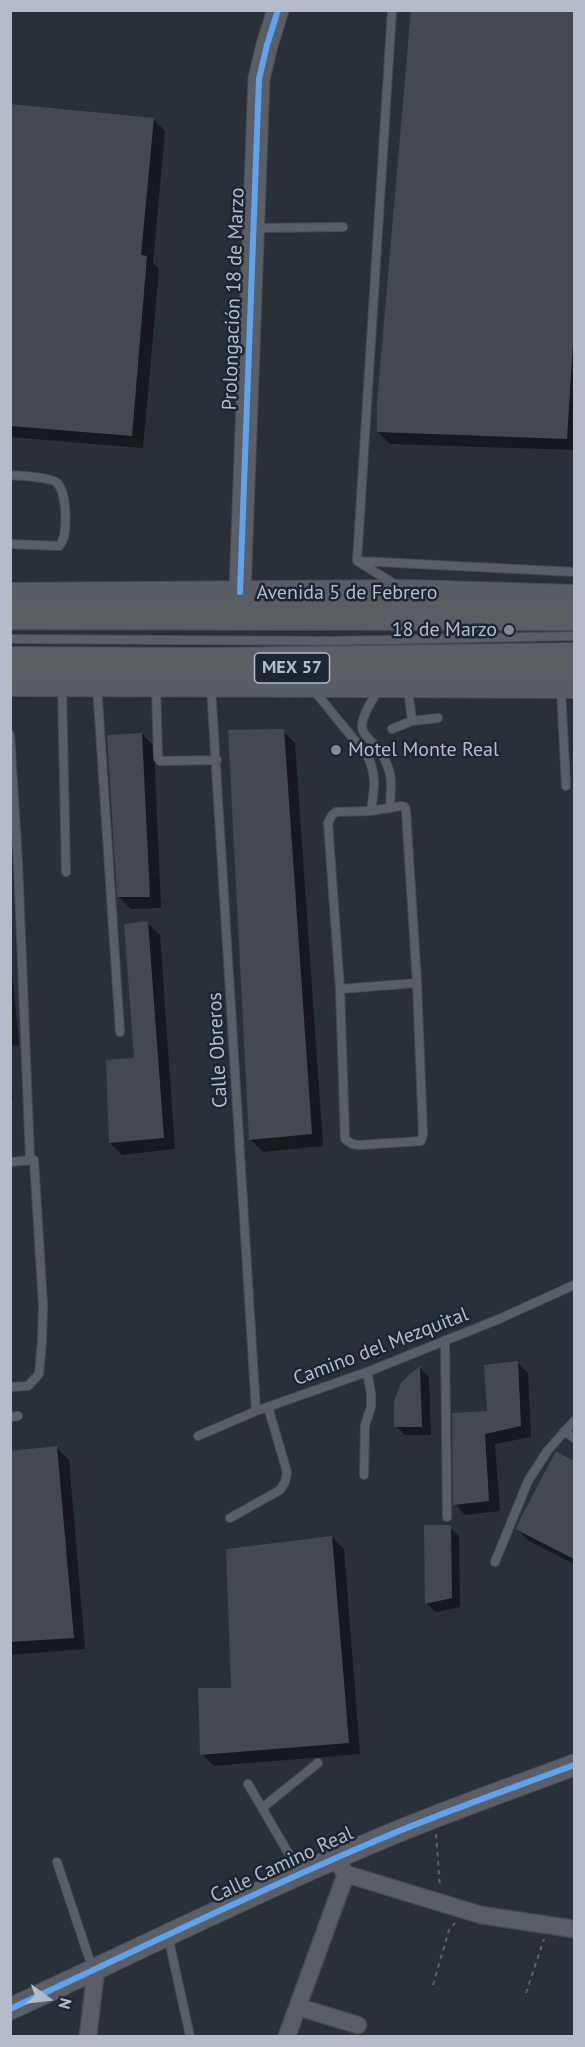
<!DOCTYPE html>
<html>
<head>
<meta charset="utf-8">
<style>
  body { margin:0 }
  #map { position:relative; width:585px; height:2047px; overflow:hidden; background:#2a3038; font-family:"PT Sans",sans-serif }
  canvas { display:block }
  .frame { position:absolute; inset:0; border:12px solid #b4bcc9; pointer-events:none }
  .north { position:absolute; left:18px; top:1969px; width:60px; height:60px; -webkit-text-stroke:4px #1d2633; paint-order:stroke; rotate:105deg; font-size:16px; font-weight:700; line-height:24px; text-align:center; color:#b4bcc9 }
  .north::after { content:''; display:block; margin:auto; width:21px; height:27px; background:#b4bcc9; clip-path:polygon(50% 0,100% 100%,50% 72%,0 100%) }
</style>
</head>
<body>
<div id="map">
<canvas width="585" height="2047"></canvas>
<div class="frame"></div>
<div class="north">N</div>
</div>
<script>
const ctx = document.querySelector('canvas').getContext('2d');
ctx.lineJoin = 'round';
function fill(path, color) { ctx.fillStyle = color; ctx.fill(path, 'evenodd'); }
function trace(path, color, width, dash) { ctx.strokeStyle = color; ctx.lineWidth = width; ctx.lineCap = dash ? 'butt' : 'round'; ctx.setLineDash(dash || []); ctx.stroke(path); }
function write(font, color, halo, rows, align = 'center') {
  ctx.font = font + ' "PT Sans",sans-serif'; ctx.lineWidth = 5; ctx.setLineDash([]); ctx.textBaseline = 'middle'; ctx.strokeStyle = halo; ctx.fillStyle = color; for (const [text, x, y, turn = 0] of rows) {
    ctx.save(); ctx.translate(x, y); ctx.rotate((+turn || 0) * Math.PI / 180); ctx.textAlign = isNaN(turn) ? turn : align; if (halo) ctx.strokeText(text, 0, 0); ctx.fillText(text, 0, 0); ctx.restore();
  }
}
fill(new Path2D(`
  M412 10H574V450L390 444 378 432Z
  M10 106 153 119 165 131 153 263 159 269 143 448 10 437Z
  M283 731 295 743 323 1146 263 1152 251 1140Z
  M142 734 154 746 161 908 131 909 119 897Z
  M10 739 21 839H10Z
  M148 923 160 935 175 1149 122 1155 110 1143 135 1059Z
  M10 951 19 1045 10 1046Z
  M10 1073 13 1099H10Z
  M518 1363 528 1373 531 1437 495 1444 500 1511 465 1515 455 1504 488 1413Z
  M420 1368 429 1377 431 1435H405L396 1426 403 1383Z
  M57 1448 69 1460 85 1649 10 1655V1453Z
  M556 1453 574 1462V1564L529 1541 517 1529Z
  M450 1527 459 1536 460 1607 436 1612 427 1604Z
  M332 1537 344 1549 360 1754 214 1766 202 1754 233 1690Z`), '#0007');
fill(new Path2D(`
  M411 10H574V326L567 439 377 432V402Z
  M10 104 154 118 141 255 147 256 132 436 10 426Z
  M284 729 312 1134 249 1140 228 730Z
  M142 733 150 897H117L107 735Z
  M148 921 164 1138 109 1143 106 1060 134 1058 124 924Z
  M518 1361 521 1426 485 1434 489 1501 453 1505 452 1413 487 1411 484 1365Z
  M420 1366 422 1427H394V1402L401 1382Z
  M57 1446 74 1638 10 1642V1451Z
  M556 1451 574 1461V1559L515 1529Z
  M424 1525H451L452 1598 425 1604Z
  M332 1536 349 1743 200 1755 198 1688H231L226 1549Z`), '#444950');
const service = new Path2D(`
  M392 10 357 561 398 586
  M255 228 343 227
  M10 475C20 476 51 477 57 483 67 492 69 537 59 546L10 544
  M359 561 574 572
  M10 639 333 641 574 636
  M10 651 207 652 574 647
  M97 685 120 1032
  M156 687 158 758 160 761 217 760
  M211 687 256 1411
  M62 688 66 872
  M408 688 412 721
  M313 689 368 757C377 776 374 791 371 811
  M379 689C342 746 375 726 389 770 393 782 390 796 390 807
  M561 689 566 786
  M392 729 412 721 438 718
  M10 735 18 863 30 1158 34 1160
  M401 806 405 807 406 811 417 983 423 1134 421 1141 360 1145 352 1144 345 1139 340 989 328 823 332 815 336 812 371 811Z
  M340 989 417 983
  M10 1162 34 1160 43 1305 42 1341 39 1374 28 1386 10 1387
  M445 1340 447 1517
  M10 1417 18 1416
  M564 1431 574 1438
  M198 1436 256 1411 367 1372 499 1319 574 1285
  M364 1475 365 1425 371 1407V1393L367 1372
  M230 1518 280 1490 285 1482 287 1472 268 1407
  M495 1562 528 1481 548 1450 574 1421
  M248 1784 293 1861 302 1872
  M262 1808 318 1763
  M57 1862 93 1970
  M168 1936 190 2036`);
const minor = new Path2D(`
  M335 1859 346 1874 481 1915 574 1929
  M298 2007 358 2025
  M88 2036 96 1969
  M287 2036 346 1874`);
const tertiary = new Path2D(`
  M240 592 259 79 267 45 278 10
  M10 2009C129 1954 246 1896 366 1845 434 1815 505 1791 574 1765`);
const secondary = new Path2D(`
  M10 595 408 592 574 597
  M10 684C199 686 386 684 574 686`);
const trunk = new Path2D(`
  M10 615 574 616
  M10 666 196 669 574 664`);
trace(service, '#484c53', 10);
trace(minor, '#484c53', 19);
trace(tertiary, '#484c53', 23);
trace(secondary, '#484c53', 26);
trace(trunk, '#474c53', 31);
trace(new Path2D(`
  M436 1834 440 1888
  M433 1985 449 1930 455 1923
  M526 1993 544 1939`), '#5d636a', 2, [4.5, 4.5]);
trace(service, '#5a5e66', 8);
trace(minor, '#5a5e66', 16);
trace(tertiary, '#5a5e66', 21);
trace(secondary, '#595d64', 24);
trace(trunk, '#5b5f64', 28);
trace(new Path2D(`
  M240 592 259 79 267 45 278 10
  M10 2009C129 1954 246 1896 366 1845 434 1815 505 1791 574 1765`), '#60a3ed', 6);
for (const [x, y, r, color] of [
  [509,630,6,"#848b96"],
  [336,750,6,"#848b96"]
]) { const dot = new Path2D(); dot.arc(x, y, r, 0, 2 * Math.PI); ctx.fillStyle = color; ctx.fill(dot); trace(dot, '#1d2633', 2); }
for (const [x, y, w] of [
  [292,668,75]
]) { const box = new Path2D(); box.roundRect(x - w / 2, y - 15, w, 30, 4.5); ctx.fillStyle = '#1d2633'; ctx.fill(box); trace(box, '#b4bcc9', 1.5); }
write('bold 18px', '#b4bcc9', null, [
  ["MEX 57",292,668]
]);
write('20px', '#b4bcc9', '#1d2633', [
  ["Prolongación 18 de Marzo",234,299,-88],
  ["Avenida 5 de Febrero",347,593],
  ["Calle Obreros",218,1050,-93],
  ["Camino del Mezquital",381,1347,-21],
  ["Calle Camino Real",282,1865,-25]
]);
write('20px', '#b4bcc9', '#1d2633', [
  ["18 de Marzo",497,630],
  ["Motel Monte Real",348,750,"left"]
], 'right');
</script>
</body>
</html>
